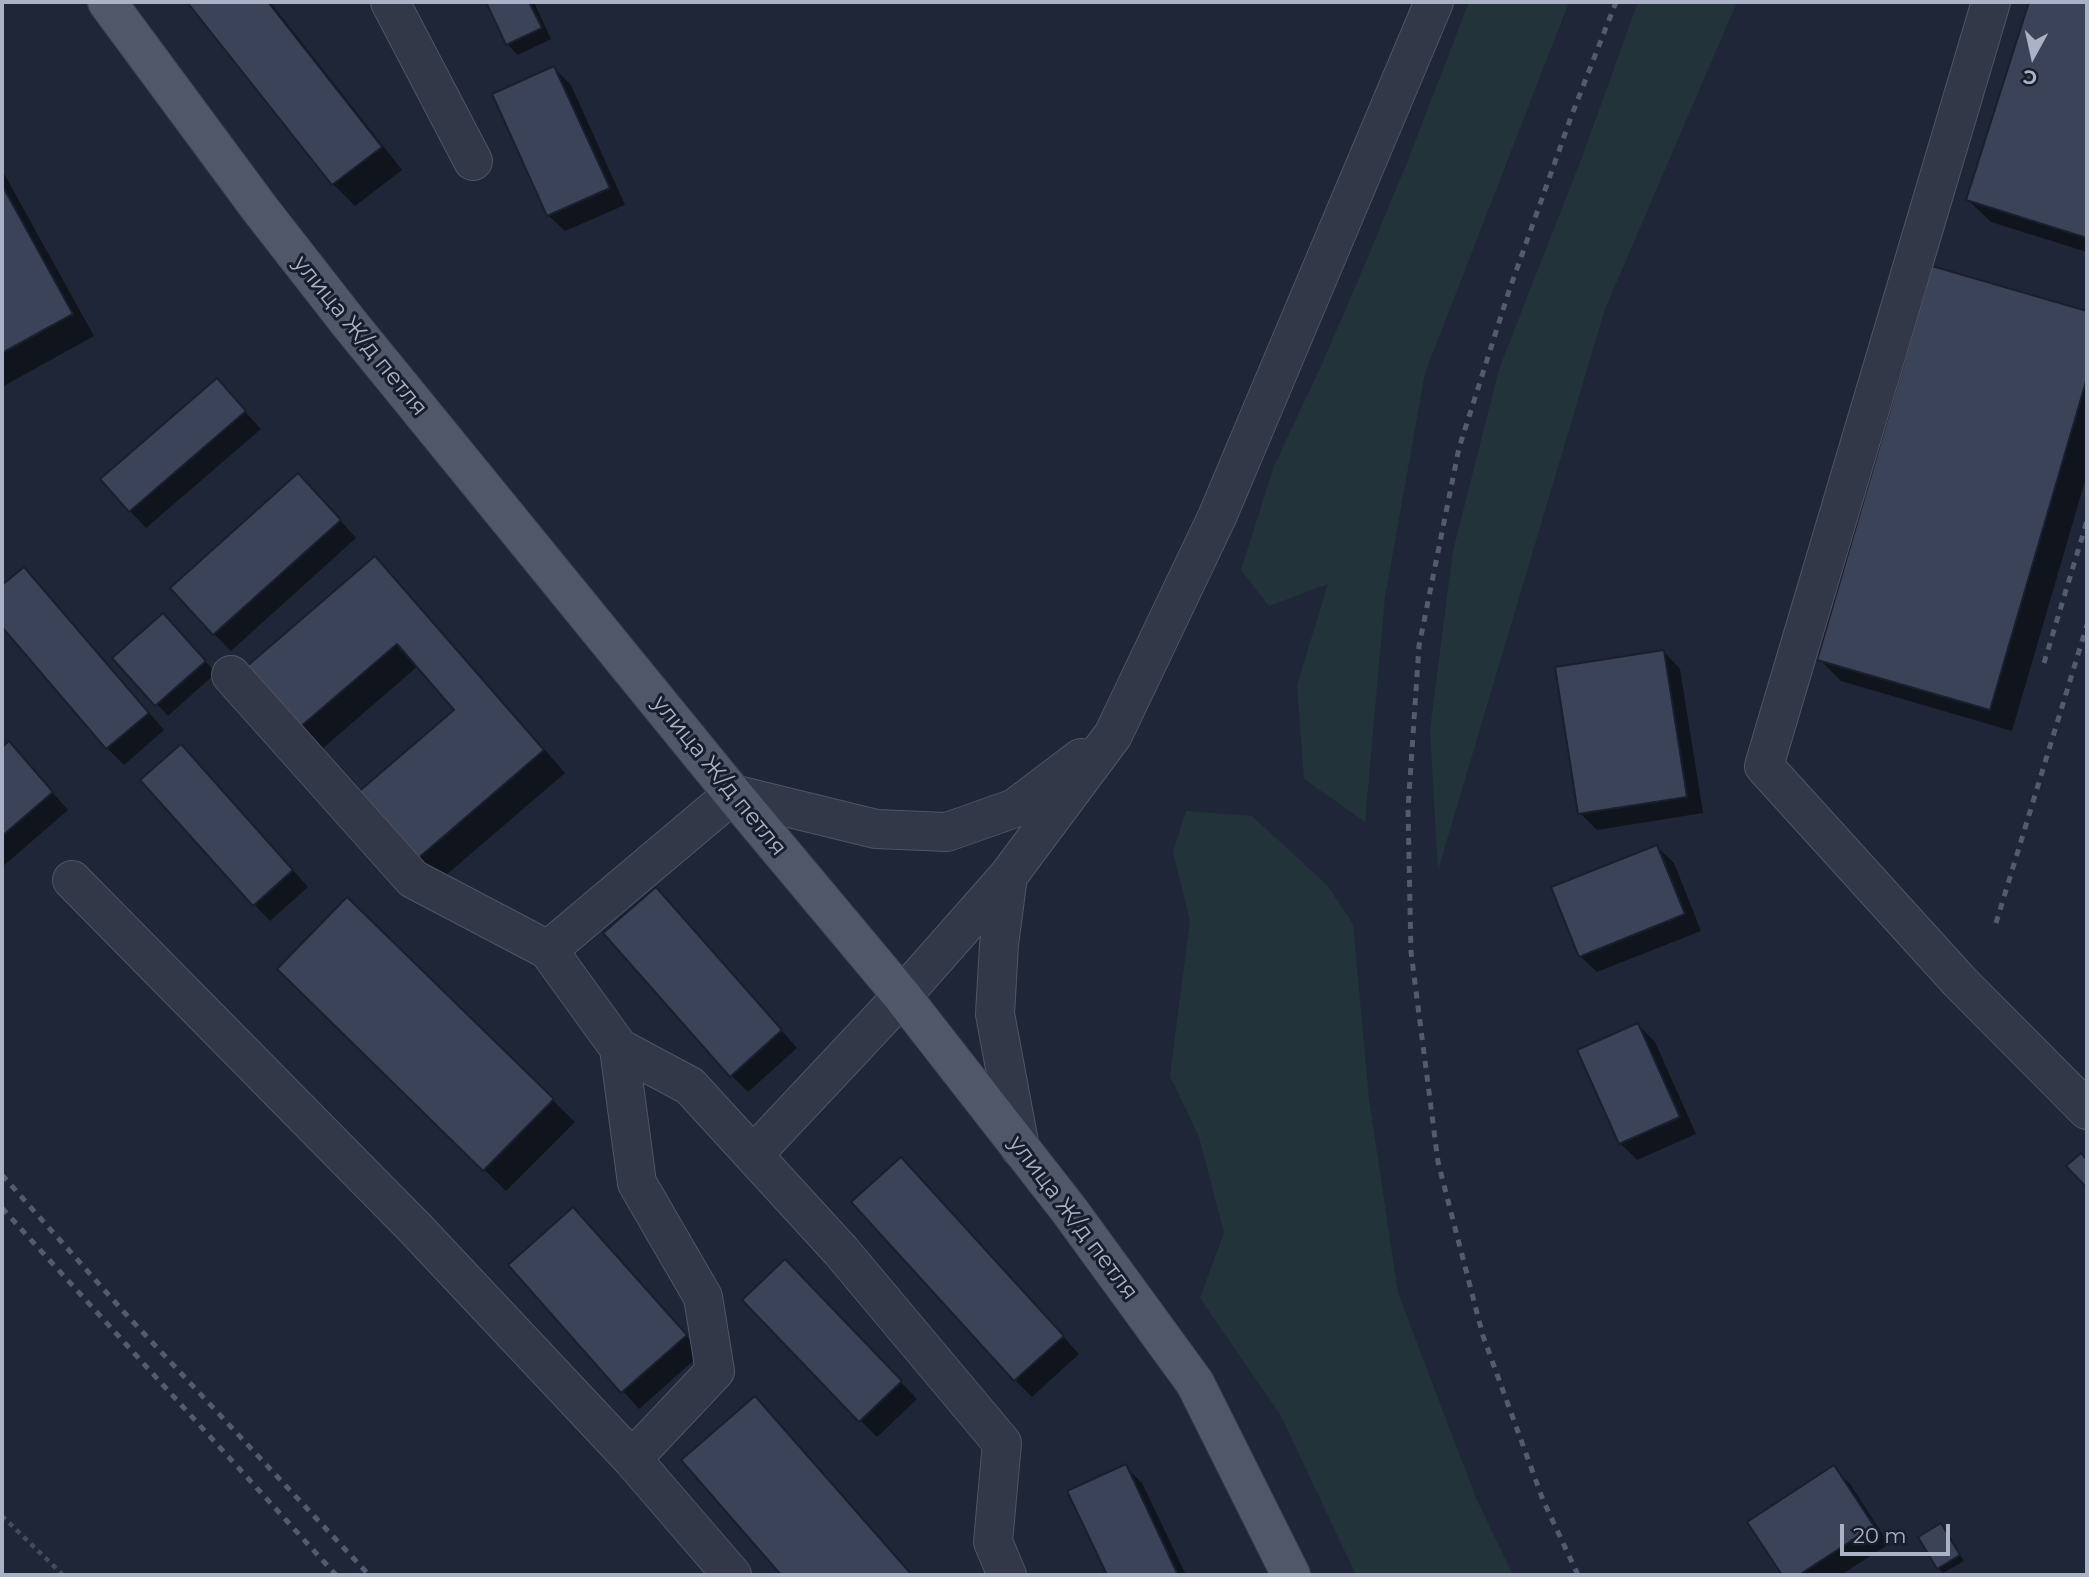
<!DOCTYPE html>
<html>
<head>
<meta charset="utf-8">
<style>
  body { margin:0 }
  #map { position:relative; width:2089px; height:1577px; overflow:hidden; background:#1f2637; font-family:Montserrat,sans-serif }
  canvas { display:block }
  .frame { position:absolute; inset:0; border:4px solid #acb2c5; pointer-events:none }
  .north { position:absolute; left:1998px; top:21px; width:70px; height:70px; -webkit-text-stroke:5px #181d2c; paint-order:stroke; rotate:188deg; font-size:19px; font-weight:700; line-height:28px; text-align:center; color:#acb2c5 }
  .north::after { content:''; display:block; margin:auto; width:24px; height:32px; background:#acb2c5; clip-path:polygon(50% 0,100% 100%,50% 72%,0 100%) }
  .scale { position:absolute; left:1840px; top:1524px; width:110px; height:32px; box-sizing:border-box; border:4px solid #acb2c5; border-top:0; padding-left:9px; font-size:21px; line-height:24px; white-space:nowrap; color:#acb2c5; -webkit-text-stroke:5px #181d2c; paint-order:stroke }
</style>
</head>
<body>
<div id="map">
<canvas width="2089" height="1577"></canvas>
<div class="frame"></div>
<div class="north">С</div>
<div class="scale">20 m</div>
</div>
<script>
const ctx = document.querySelector('canvas').getContext('2d');
ctx.lineJoin = 'round';
function fill(path, color) { ctx.fillStyle = color; ctx.fill(path, 'evenodd'); }
function trace(path, color, width, dash) { ctx.strokeStyle = color; ctx.lineWidth = width; ctx.lineCap = dash ? 'butt' : 'round'; ctx.setLineDash(dash || []); ctx.stroke(path); }
function write(font, color, halo, rows, align = 'center') {
  ctx.font = font + ' Montserrat,sans-serif'; ctx.lineWidth = 6; ctx.setLineDash([]); ctx.textBaseline = 'middle'; ctx.strokeStyle = halo; ctx.fillStyle = color; for (const [text, x, y, turn = 0] of rows) {
    ctx.save(); ctx.translate(x, y); ctx.rotate((+turn || 0) * Math.PI / 180); ctx.textAlign = isNaN(turn) ? turn : align; if (halo) ctx.strokeText(text, 0, 0); ctx.fillText(text, 0, 0); ctx.restore();
  }
}
fill(new Path2D(`
  M1469 2H1569L1425 373 1385 597 1365 822 1304 779 1297 685 1328 584 1269 606 1241 570 1274 466 1322 364 1359 278 1408 160Z
  M1638 2H1737L1605 309 1438 870 1430 729 1453 551 1499 369 1582 157Z
  M1186 811 1252 816 1327 885 1353 924 1369 1099 1398 1293 1476 1498 1513 1575H1356L1281 1416 1200 1298 1224 1233 1199 1137 1170 1076 1190 921 1173 852Z`), '#22343a');
fill(new Path2D(`
  M190 2H270L402 170 355 206 333 184Z
  M488 2H534L551 39 518 55 507 44Z
  M2030 2H2087V252L1991 222 1968 200Z
  M554 68 571 85 625 205 565 231 548 215Z
  M2 170 94 336 2 387Z
  M1933 268 2087 313V474L2012 731 1841 681 1819 659Z
  M217 381 261 429 146 528 130 511Z
  M315 492 356 538 231 651 214 634Z
  M375 558 397 580 565 773 438 882 416 860 457 710 418 666 322 749 300 727Z
  M24 569 41 586 164 730 124 765 107 748 2 624V588Z
  M174 626 216 673 168 716 115 658Z
  M1664 652 1680 669 1703 813 1597 830 1580 813Z
  M9 743 68 810 2 867V750Z
  M197 763 308 887 270 921 254 904Z
  M1657 847 1674 863 1701 931 1597 972 1580 956Z
  M347 900 575 1122 506 1191 279 969Z
  M672 906 797 1048 748 1092 731 1075Z
  M1638 1025 1655 1042 1696 1134 1637 1160 1620 1143Z
  M918 1176 1079 1354 1032 1397 1015 1380Z
  M590 1226 702 1353 639 1409 510 1265Z
  M801 1278 917 1399 877 1437 860 1420Z
  M755 1398 777 1420 913 1575H783L683 1461Z
  M1125 1466 1142 1483 1186 1575H1109L1070 1491Z
  M1834 1468 1850 1484 1889 1544 1841 1575H1784L1749 1523Z
  M1941 1526 1964 1561 1943 1573 1938 1568Z`), '#0007');
const building = new Path2D(`
  M187 2H268L382 147 332 185Z
  M486 2H529L542 28 506 45Z
  M2029 2H2087V238L1966 200Z
  M554 66 610 188 547 216 492 94Z
  M2 185 73 314 2 353Z
  M1932 266 2087 311V378L1990 710 1817 660Z
  M217 378 246 411 129 512 100 479Z
  M298 473 341 520 213 635 170 588Z
  M375 556 544 750 415 861 356 794 454 710 397 644 299 728 246 667Z
  M24 567 149 713 106 749 2 627V585Z
  M163 613 206 661 155 706 112 658Z
  M1664 650 1687 797 1578 814 1555 667Z
  M9 741 53 792 2 836V747Z
  M181 744 293 870 253 906 140 780Z
  M1657 845 1685 914 1579 957 1551 887Z
  M656 887 782 1030 730 1077 603 933Z
  M347 897 554 1099 483 1171 277 969Z
  M1638 1023 1680 1117 1619 1144 1577 1050Z
  M2081 1153 2087 1160V1188L2066 1166Z
  M901 1157 1064 1336 1014 1381 851 1202Z
  M573 1207 687 1335 621 1393 508 1265Z
  M785 1259 902 1381 859 1422 742 1300Z
  M755 1396 912 1575H781L681 1460Z
  M1126 1464 1178 1575H1107L1067 1491Z
  M1834 1465 1874 1526 1799 1575H1782L1747 1522Z
  M1941 1523 1960 1555 1937 1569 1918 1537Z`);
fill(building, '#3a4358');
trace(building, '#1a1f2e', 2);
const minor = new Path2D(`
  M390 2 473 161
  M1991 2 1764 766 1959 981 2087 1110
  M231 675 413 879 548 950 733 794 876 829 947 832 1015 808 1081 758
  M1008 876 999 945 995 1014 1020 1148
  M72 880 416 1229 632 1459 732 1575
  M548 950 619 1048 690 1086 841 1251 1002 1443 993 1542 1007 1575
  M619 1048 637 1183 703 1297 715 1371 632 1459
  M753 1155 902 996 1008 876 1113 735 1217 517 1434 2`);
const major = new Path2D(`
  M107 2 260 209 349 323 733 794 902 996 1069 1210 1195 1383 1291 1575`);
trace(minor, '#505566', 40);
trace(major, '#3c4151', 40);
trace(new Path2D(`
  M2 1516 63 1575`), '#3e5056', 4.5, [5, 5]);
trace(minor, '#323848', 38);
trace(major, '#505768', 38);
trace(new Path2D(`
  M2044 663 2087 521
  M1996 923 2087 625
  M2 1175 123 1311 369 1575
  M2 1208 336 1575
  M1578 1575 1543 1500 1483 1336 1438 1162 1411 952 1408 809 1419 646 1459 448 1509 291 1571 117 1616 2`), '#545b6f', 5, [7, 7]);
write('23px', '#acb2c5', '#181d2c', [
  ["улица Ж/д петля",360,336,51],
  ["улица Ж/д петля",719,776,51],
  ["улица Ж/д петля",1073,1218,53]
]);
</script>
</body>
</html>
